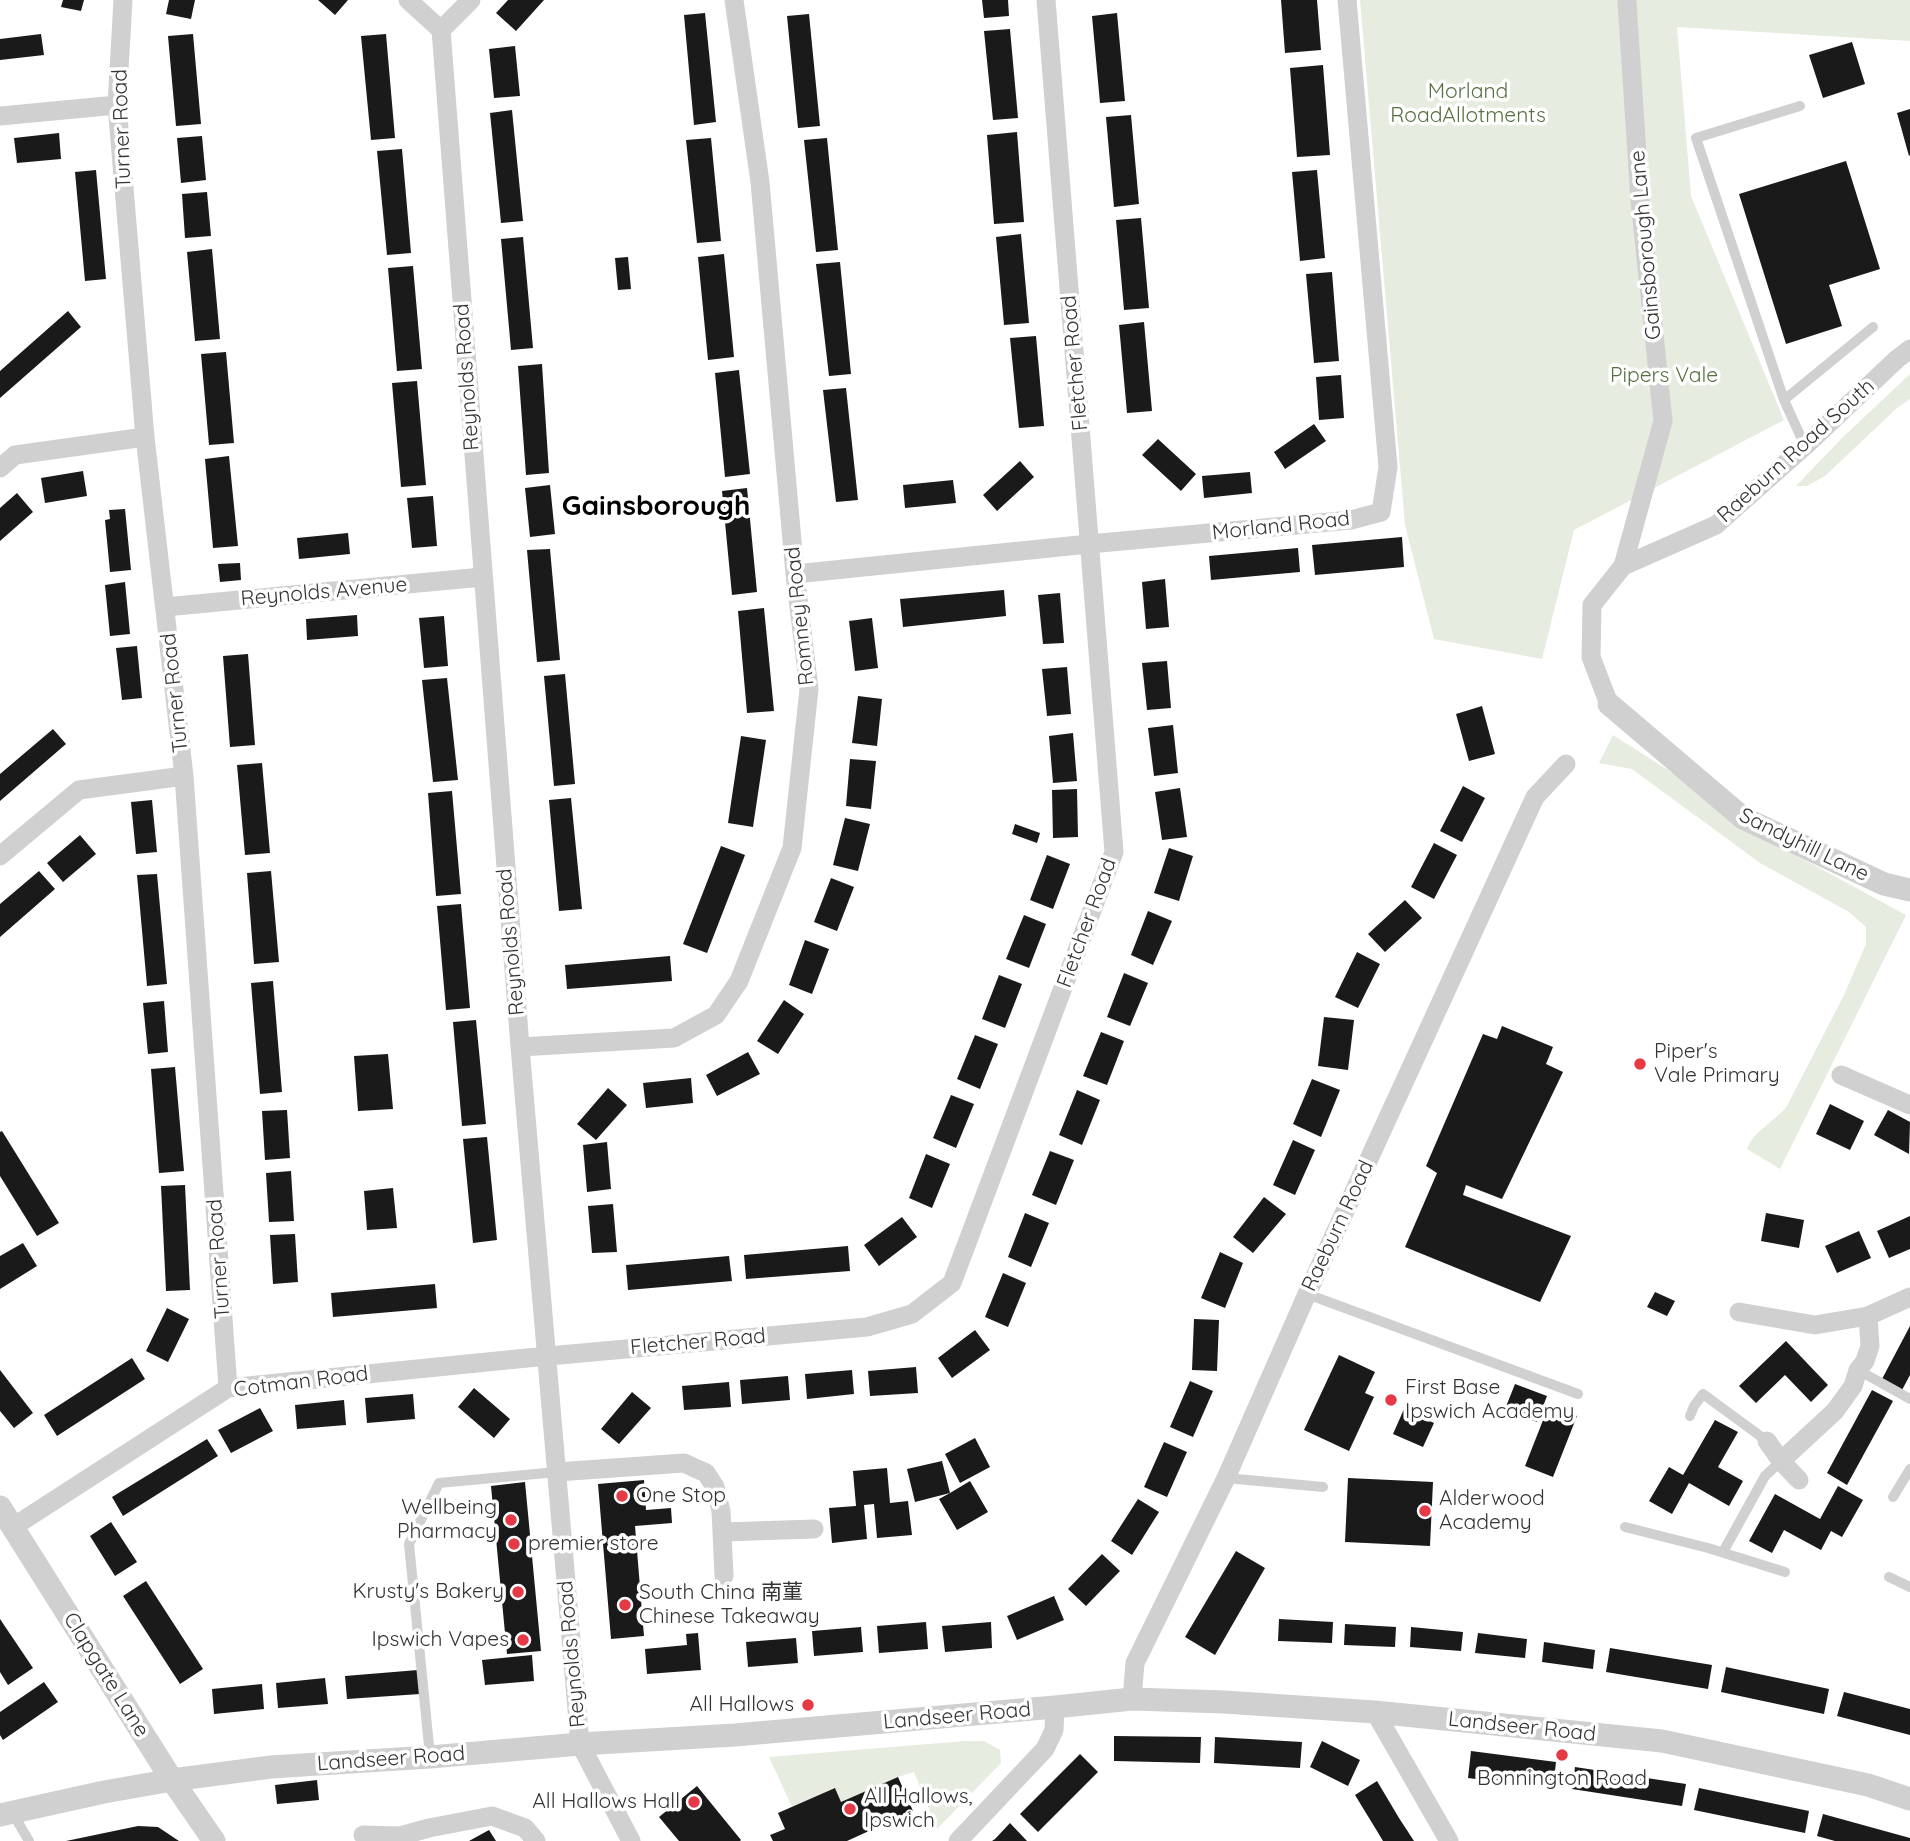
<!DOCTYPE html>
<html>
<head>
<meta charset="utf-8">
<style>
  body { margin:0 }
  canvas { display:block; background:#fff }
</style>
</head>
<body>
<canvas width="1910" height="1841"></canvas>
<script>
const ctx = document.querySelector('canvas').getContext('2d');
ctx.lineJoin = 'round';
function fill(path, color) { ctx.fillStyle = color; ctx.fill(path, 'evenodd'); }
function trace(path, color, width, dash) { ctx.strokeStyle = color; ctx.lineWidth = width; ctx.lineCap = dash ? 'butt' : 'round'; ctx.setLineDash(dash || []); ctx.stroke(path); }
function write(font, color, halo, rows, align = 'center') {
  ctx.font = font + ' Quicksand,"Noto Sans SC",sans-serif'; ctx.lineWidth = 7; ctx.setLineDash([]); ctx.textBaseline = 'middle'; ctx.strokeStyle = halo; ctx.fillStyle = color; for (const [text, x, y, turn = 0] of rows) {
    ctx.save(); ctx.translate(x, y); ctx.rotate((+turn || 0) * Math.PI / 180); ctx.textAlign = isNaN(turn) ? turn : align; if (halo) ctx.strokeText(text, 0, 0); ctx.fillText(text, 0, 0); ctx.restore();
  }
}
fill(new Path2D(`
  M1360 0H1910V41L1677 27 1691 196 1784 420 1574 530 1542 659 1434 639 1405 525Z
  M1910 374V399L1897 408 1825 476 1807 486H1796L1842 438Z
  M1613 735 1726 807 1790 852 1906 915 1780 1169 1747 1149C1753 1131 1776 1121 1787 1106L1844 995 1866 944V927L1849 912 1760 863 1632 769 1599 763Z
  M966 1741H984L1000 1750 1001 1763 937 1829 914 1772 898 1777 841 1802 835 1788 792 1807 769 1757Z`), '#e6ecdf');
fill(new Path2D(`
  M63 0H84L81 11 61 7Z
  M169 0H195L191 19 166 14Z
  M318 0H348L335 15Z
  M508 0H544L516 31 496 13Z
  M982 0H1008L1009 16 984 18Z
  M1281 0H1317L1321 50 1285 53Z
  M705 13 716 122 694 125 684 15Z
  M1117 13 1125 101 1100 103 1092 16Z
  M809 14 820 126 798 128 787 16Z
  M1010 29 1018 118 993 120 984 31Z
  M41 34 44 55 0 60V39Z
  M193 34 201 124 176 126 168 36Z
  M386 34 395 138 371 140 361 36Z
  M1852 42 1865 84 1823 98 1809 55Z
  M515 46 520 96 494 98 489 49Z
  M1323 65 1330 155 1297 157 1290 68Z
  M1910 109V155L1909 156 1897 113Z
  M512 110 523 221 501 223 490 113Z
  M1131 115 1139 204 1114 207 1106 117Z
  M1017 132 1024 222 994 224 987 135Z
  M59 133 61 159 17 163 14 138Z
  M202 136 206 180 181 183 177 138Z
  M711 138 721 241 697 243 686 140Z
  M827 138 838 250 816 252 804 140Z
  M402 149 411 253 387 255 377 151Z
  M1846 161 1880 269 1829 285 1842 326 1786 344 1739 194Z
  M96 170 106 279 85 281 75 172Z
  M1317 170 1325 258 1300 261 1292 172Z
  M207 192 211 236 185 238 182 194Z
  M1141 218 1149 308 1124 310 1116 220Z
  M1021 234 1029 323 1004 325 996 237Z
  M523 237 533 348 511 350 501 239Z
  M212 249 220 339 195 341 187 252Z
  M724 254 734 357 708 360 698 257Z
  M628 257 631 289 618 290 615 258Z
  M840 262 851 374 829 376 816 264Z
  M413 266 422 369 397 371 388 268Z
  M1332 272 1339 361 1314 363 1306 274Z
  M68 311 81 327 0 398V371Z
  M1144 322 1152 411 1127 413 1119 325Z
  M1036 336 1044 426 1019 428 1010 338Z
  M226 352 234 443 209 445 201 354Z
  M542 364 549 473 526 475 518 366Z
  M739 370 750 474 725 477 715 373Z
  M1341 375 1344 418 1319 420 1316 377Z
  M417 381 426 485 401 487 392 383Z
  M846 388 858 500 836 502 823 390Z
  M1314 424 1326 441 1285 469 1274 452Z
  M1158 439 1196 474 1181 491 1142 455Z
  M229 456 238 546 213 548 205 459Z
  M1020 461 1034 477 997 511 983 495Z
  M83 471 87 496 45 503 41 478Z
  M1250 472 1252 493 1204 498 1202 476Z
  M953 480 956 503 905 508 903 485Z
  M550 485 555 534 530 537 525 488Z
  M747 488 757 592 732 595 722 491Z
  M17 493 33 512 0 541V508Z
  M433 496 437 546 412 548 407 498Z
  M125 509 131 570 110 572 105 520 110 519 109 510Z
  M348 533 350 554 299 559 297 538Z
  M1402 537 1404 567 1315 575 1312 545Z
  M1298 548 1300 572 1211 580 1209 556Z
  M550 549 560 660 537 662 527 550Z
  M240 563 241 580 220 582 218 564Z
  M1165 579 1169 627 1146 629 1142 582Z
  M125 582 130 634 110 636 105 585Z
  M1004 590 1006 616 903 627 900 599Z
  M1060 593 1064 643 1043 644 1038 595Z
  M764 608 774 711 747 713 738 611Z
  M357 615 358 636 307 640 306 619Z
  M444 616 448 666 424 668 419 618Z
  M872 618 878 668 855 671 849 621Z
  M137 646 142 698 122 700 116 648Z
  M248 654 255 745 230 747 223 656Z
  M1167 661 1171 708 1147 710 1142 663Z
  M1067 667 1071 714 1047 716 1042 669Z
  M565 674 575 784 554 786 544 676Z
  M447 678 458 780 433 782 422 680Z
  M858 696 882 699 877 746 852 743Z
  M1482 706 1495 754 1469 761 1456 714Z
  M1173 725 1178 773 1154 776 1148 728Z
  M53 729 66 744 0 801V774Z
  M1073 733 1077 781 1053 783 1049 736Z
  M741 736 766 740 753 827 728 823Z
  M850 759 876 761 871 809 846 806Z
  M262 763 270 853 245 855 237 765Z
  M1463 786 1485 798 1462 842 1440 831Z
  M1180 788 1187 837 1162 840 1155 792Z
  M1077 789 1078 837 1053 838 1052 790Z
  M452 791 461 894 436 896 428 793Z
  M571 798 582 909 559 911 549 800Z
  M152 800 157 852 136 854 131 802Z
  M845 818 870 824 858 871 833 865Z
  M1015 824 1040 833 1037 843 1012 834Z
  M80 835 96 854 63 882 47 863Z
  M1434 843 1457 855 1434 899 1411 887Z
  M721 846 745 855 707 953 683 944Z
  M1169 848 1193 856 1179 901 1154 893Z
  M1047 855 1070 864 1053 909 1030 900Z
  M39 871 55 889 0 937V904Z
  M271 871 279 962 254 964 247 873Z
  M157 874 167 984 147 986 137 875Z
  M831 878 854 887 837 931 814 922Z
  M1405 900 1422 918 1385 952 1368 934Z
  M461 904 470 1008 446 1010 437 906Z
  M1148 911 1172 921 1153 965 1131 955Z
  M1024 915 1046 924 1029 968 1006 959Z
  M805 940 829 949 812 994 789 985Z
  M1357 952 1380 964 1358 1008 1335 997Z
  M670 956 672 981 567 989 565 965Z
  M1124 973 1148 983 1130 1026 1107 1017Z
  M999 975 1022 984 1005 1028 982 1019Z
  M273 981 282 1092 260 1094 251 983Z
  M784 1000 804 1014 778 1054 757 1041Z
  M164 1001 168 1052 148 1054 143 1003Z
  M1324 1017 1354 1020 1348 1070 1318 1066Z
  M476 1020 486 1124 462 1126 453 1022Z
  M1502 1026 1553 1047 1546 1064 1563 1072 1502 1199 1466 1185 1463 1195 1571 1236 1540 1302 1405 1247 1437 1173 1426 1166 1483 1034 1497 1039Z
  M1101 1032 1124 1041 1107 1085 1083 1076Z
  M975 1035 998 1044 980 1089 957 1079Z
  M748 1052 760 1074 717 1096 706 1075Z
  M388 1054 393 1109 358 1111 354 1056Z
  M175 1067 184 1171 159 1173 151 1069Z
  M691 1078 693 1103 646 1108 643 1083Z
  M1312 1079 1340 1090 1321 1137 1293 1124Z
  M608 1088 627 1105 596 1140 577 1124Z
  M1077 1090 1100 1100 1082 1145 1059 1135Z
  M951 1095 974 1104 956 1148 933 1138Z
  M1830 1104 1864 1121 1850 1150 1816 1134Z
  M287 1110 290 1158 265 1160 262 1111Z
  M1888 1110 1910 1122 1909 1154 1874 1135Z
  M2 1131 59 1223 37 1236 0 1176V1132Z
  M487 1137 497 1240 473 1243 463 1139Z
  M1293 1140 1315 1150 1295 1195 1273 1185Z
  M607 1142 611 1189 587 1192 583 1145Z
  M1050 1151 1074 1160 1056 1205 1032 1195Z
  M926 1154 950 1164 932 1208 909 1198Z
  M291 1171 294 1221 269 1222 266 1173Z
  M185 1185 190 1290 166 1291 161 1186Z
  M393 1188 397 1228 367 1230 364 1191Z
  M1264 1197 1286 1214 1253 1253 1233 1237Z
  M613 1204 617 1252 592 1253 588 1206Z
  M1025 1213 1049 1223 1031 1267 1008 1257Z
  M1766 1213 1804 1220 1799 1248 1761 1241Z
  M1910 1216V1249L1889 1258 1877 1231Z
  M902 1217 917 1237 879 1266 864 1245Z
  M1859 1231 1871 1258 1837 1273 1825 1246Z
  M295 1234 298 1282 273 1284 270 1235Z
  M23 1243 37 1266 0 1289V1256Z
  M848 1246 850 1271 746 1279 744 1255Z
  M1220 1252 1243 1263 1225 1308 1201 1298Z
  M729 1256 732 1281 628 1290 626 1265Z
  M1003 1273 1026 1283 1008 1327 985 1317Z
  M435 1284 437 1308 333 1317 331 1293Z
  M1655 1292 1675 1301 1667 1316 1647 1307Z
  M167 1308 189 1319 168 1362 146 1351Z
  M1194 1319 1219 1320 1217 1371 1192 1370Z
  M1910 1326V1375L1902 1390 1882 1379Z
  M975 1330 990 1350 952 1378 938 1358Z
  M1786 1341 1828 1385 1811 1402 1785 1375 1756 1403 1739 1386Z
  M1339 1355 1375 1372 1365 1393 1374 1397 1349 1451 1304 1430Z
  M132 1358 145 1379 57 1436 44 1415Z
  M916 1367 918 1393 870 1396 868 1371Z
  M0 1370 33 1413 14 1428 0 1411Z
  M852 1370 854 1394 807 1399 805 1374Z
  M788 1376 790 1400 742 1404 740 1380Z
  M1190 1381 1213 1391 1193 1437 1170 1427Z
  M729 1382 731 1407 684 1410 682 1386Z
  M1515 1384 1547 1396 1537 1422 1505 1409Z
  M474 1388 510 1419 494 1438 458 1407Z
  M1872 1390 1893 1401 1847 1485 1827 1473Z
  M632 1392 651 1408 619 1444 601 1429Z
  M413 1394 415 1419 367 1423 365 1398Z
  M344 1400 346 1425 297 1429 295 1405Z
  M1549 1405 1577 1416 1553 1477 1525 1466Z
  M260 1408 273 1431 231 1453 218 1430Z
  M1404 1409 1434 1423 1423 1447 1393 1434Z
  M1715 1420 1738 1432 1718 1467 1743 1481 1729 1506 1689 1483 1672 1514 1649 1501 1669 1467 1683 1475Z
  M975 1438 990 1467 960 1483 945 1454Z
  M207 1439 218 1456 123 1516 112 1497Z
  M1164 1442 1187 1452 1167 1497 1144 1487Z
  M942 1461 950 1493 970 1481 988 1512 957 1530 939 1499 950 1493 915 1502 907 1469Z
  M887 1468 890 1503 908 1501 912 1535 877 1538 874 1504 864 1505 867 1539 832 1543 829 1508 856 1506 853 1471Z
  M1348 1478 1433 1482 1430 1546 1345 1542Z
  M644 1480 646 1510 671 1508 672 1523 635 1526 644 1636 611 1639 598 1484Z
  M525 1482 541 1651 507 1654 491 1486Z
  M1838 1486 1863 1500 1842 1537 1831 1531 1821 1550 1784 1530 1772 1553 1749 1541 1775 1494 1820 1519Z
  M1138 1499 1159 1512 1132 1555 1111 1541Z
  M111 1522 137 1562 115 1576 90 1536Z
  M1236 1551 1265 1568 1215 1655 1185 1637Z
  M1102 1554 1120 1571 1086 1606 1068 1589Z
  M146 1581 203 1669 180 1684 123 1596Z
  M1054 1596 1064 1620 1017 1640 1007 1616Z
  M0 1619 33 1668 8 1685 0 1672Z
  M1279 1619 1333 1622 1332 1643 1278 1641Z
  M926 1622 928 1649 879 1653 877 1626Z
  M991 1622 992 1648 945 1652 942 1626Z
  M1345 1624 1396 1627 1395 1647 1344 1645Z
  M861 1627 863 1652 814 1656 812 1631Z
  M1411 1627 1463 1632 1461 1651 1410 1647Z
  M698 1633 701 1670 647 1674 645 1649 687 1645 686 1634Z
  M1478 1633 1527 1639 1525 1658 1475 1653Z
  M796 1638 798 1663 748 1667 746 1642Z
  M1544 1642 1595 1650 1593 1669 1542 1662Z
  M1610 1648 1712 1665 1708 1689 1606 1672Z
  M532 1655 534 1681 485 1685 482 1660Z
  M1726 1667 1829 1689 1824 1714 1721 1692Z
  M418 1670 420 1694 347 1699 345 1676Z
  M325 1678 328 1704 278 1708 276 1683Z
  M44 1682 58 1702 3 1740 0 1735V1712Z
  M262 1684 264 1709 214 1714 212 1689Z
  M1844 1692 1910 1709V1735L1837 1716Z
  M1114 1736 1201 1737 1200 1763 1114 1761Z
  M1215 1737 1302 1742 1300 1768 1214 1763Z
  M1322 1741 1360 1760 1348 1786 1310 1767Z
  M1471 1751 1556 1762 1553 1789 1468 1778Z
  M1080 1754 1098 1772 1038 1832 1020 1814Z
  M1575 1767 1686 1784 1682 1806 1572 1789Z
  M898 1777 913 1811 847 1841H773L770 1835 785 1829 778 1813 835 1788 841 1802Z
  M317 1780 319 1800 277 1804 275 1785Z
  M1377 1781 1399 1818 1414 1841H1383L1377 1831 1355 1795Z
  M697 1786 741 1840 740 1841H679L659 1817Z
  M1699 1788 1809 1811 1805 1833 1694 1810Z
  M1823 1814 1910 1838V1841H1835L1817 1836Z
  M1010 1823 1027 1841H992L995 1839Z
  M138 1826 158 1827 179 1841H66Z
  M489 1830 496 1841H469Z`), '#1a1a1a');
trace(new Path2D(`
  M1784 400 1696 138 1800 106
  M1805 446 1784 400 1873 327
  M1307 1294 1578 1394
  M1858 1370 1910 1399
  M1690 1416 1694 1406 1703 1394 1767 1441
  M1226 1478 1323 1487
  M1893 1497 1910 1469
  M1625 1527 1708 1548 1785 1572
  M1723 1552 1765 1476 1781 1461
  M1889 1577 1910 1587
  M430 1756 409 1544 439 1483 557 1472
  M12 1812 29 1841`), '#d0d0d0', 10);
trace(new Path2D(`
  M123 0 117 105 145 437 184 776 228 1388
  M408 0 441 30
  M441 30 520 1047 580 1744 631 1841
  M441 30 471 0
  M0 116 117 105
  M0 468 15 455 145 437
  M1623 566 1663 421 1640 200 1627 2
  M795 574 1089 544 1351 520 1381 512 1388 467 1347 0
  M165 607 482 577
  M1609 704 1591 657 1592 605 1623 566 1716 525 1805 446 1897 359 1910 349
  M0 856 79 790 184 776
  M520 1047 674 1038 716 1015 739 981 792 848 809 689 795 574 760 182 734 0
  M1841 1075 1910 1105
  M1739 1312 1815 1325 1868 1316 1910 1297
  M1767 1441 1781 1461 1799 1480
  M1781 1461 1835 1411 1853 1386 1858 1370 1865 1361 1870 1346 1868 1316
  M557 1472 684 1463 706 1473 715 1487 721 1511 724 1576
  M13 1527 228 1388 527 1358 867 1327 912 1314 952 1283 1114 852 1046 0
  M723 1532 814 1529
  M1132 1699 1135 1663 1226 1478 1307 1294 1535 797 1566 764
  M1375 1712 1449 1841
  M363 1835 400 1836
  M400 1841V1836L429 1828 492 1816 525 1828 536 1841
  M958 1841 1045 1749 1054 1730 1055 1707`), '#d0d0d0', 19);
trace(new Path2D(`
  M1609 704 1743 818 1884 884 1910 890
  M0 1507 172 1780 214 1841
  M0 1815 104 1792 172 1780 271 1767 430 1757 580 1744 735 1735 1055 1707 1132 1699 1224 1702 1375 1712 1662 1741 1868 1785 1910 1799`), '#d0d0d0', 23);
for (const [x, y, r, color] of [
  [1640,1064,7,"#e63946"],
  [1391,1400,7,"#e63946"],
  [622,1496,7,"#e63946"],
  [1425,1511,7,"#e63946"],
  [511,1520,7,"#e63946"],
  [514,1544,7,"#e63946"],
  [518,1592,7,"#e63946"],
  [625,1605,7,"#e63946"],
  [523,1640,7,"#e63946"],
  [808,1705,7,"#e63946"],
  [1562,1755,7,"#e63946"],
  [694,1802,7,"#e63946"],
  [850,1809,7,"#e63946"]
]) { const dot = new Path2D(); dot.arc(x, y, r, 0, 2 * Math.PI); ctx.fillStyle = color; ctx.fill(dot); trace(dot, '#fff', 2.5); }
write('21px', '#56703f', '#fff', [
  ["Morland",1468,92],
  ["RoadAllotments",1468,116],
  ["Pipers Vale",1664,376]
]);
write('21px', '#333', '#fff', [
  ["Turner Road",122,129,-92],
  ["Gainsborough Lane",1646,245,-95],
  ["Fletcher Road",1075,363,-95],
  ["Reynolds Road",467,377,-94],
  ["Raeburn Road South",1796,451,-42],
  ["Morland Road",1281,526,-6],
  ["Reynolds Avenue",324,592,-5],
  ["Romney Road",800,616,-96],
  ["Turner Road",175,693,-96],
  ["Sandyhill Lane",1804,845,26],
  ["Fletcher Road",1087,923,-70],
  ["Reynolds Road",511,942,-95],
  ["Raeburn Road",1338,1226,-65],
  ["Turner Road",219,1259,-94],
  ["Fletcher Road",698,1342,-5],
  ["Cotman Road",301,1382,-7],
  ["Reynolds Road",572,1654,-95],
  ["Clapgate Lane",106,1675,58],
  ["Landseer Road",957,1716,-5],
  ["Landseer Road",1522,1727,6],
  ["Landseer Road",391,1759,-4]
]);
write('21px', '#333', '#fff', [
  ["Piper's",1654,1052],
  ["Vale Primary",1654,1076],
  ["First Base",1405,1388],
  ["Ipswich Academy",1405,1412],
  ["One Stop",636,1496],
  ["Alderwood",1439,1499],
  ["Academy",1439,1523],
  ["Wellbeing",497,1508,"right"],
  ["Pharmacy",497,1532,"right"],
  ["premier store",528,1544],
  ["Krusty's Bakery",504,1592,"right"],
  ["South China 南菫",639,1593],
  ["Chinese Takeaway",639,1617],
  ["Ipswich Vapes",509,1640,"right"],
  ["All Hallows",794,1705,"right"],
  ["Bonnington Road",1562,1779,"center"],
  ["All Hallows,",864,1797],
  ["Ipswich",864,1821],
  ["All Hallows Hall",680,1802,"right"]
], 'left');
write('bold 28px', '#000', '#fff', [
  ["Gainsborough",656,507]
]);
</script>
</body>
</html>
